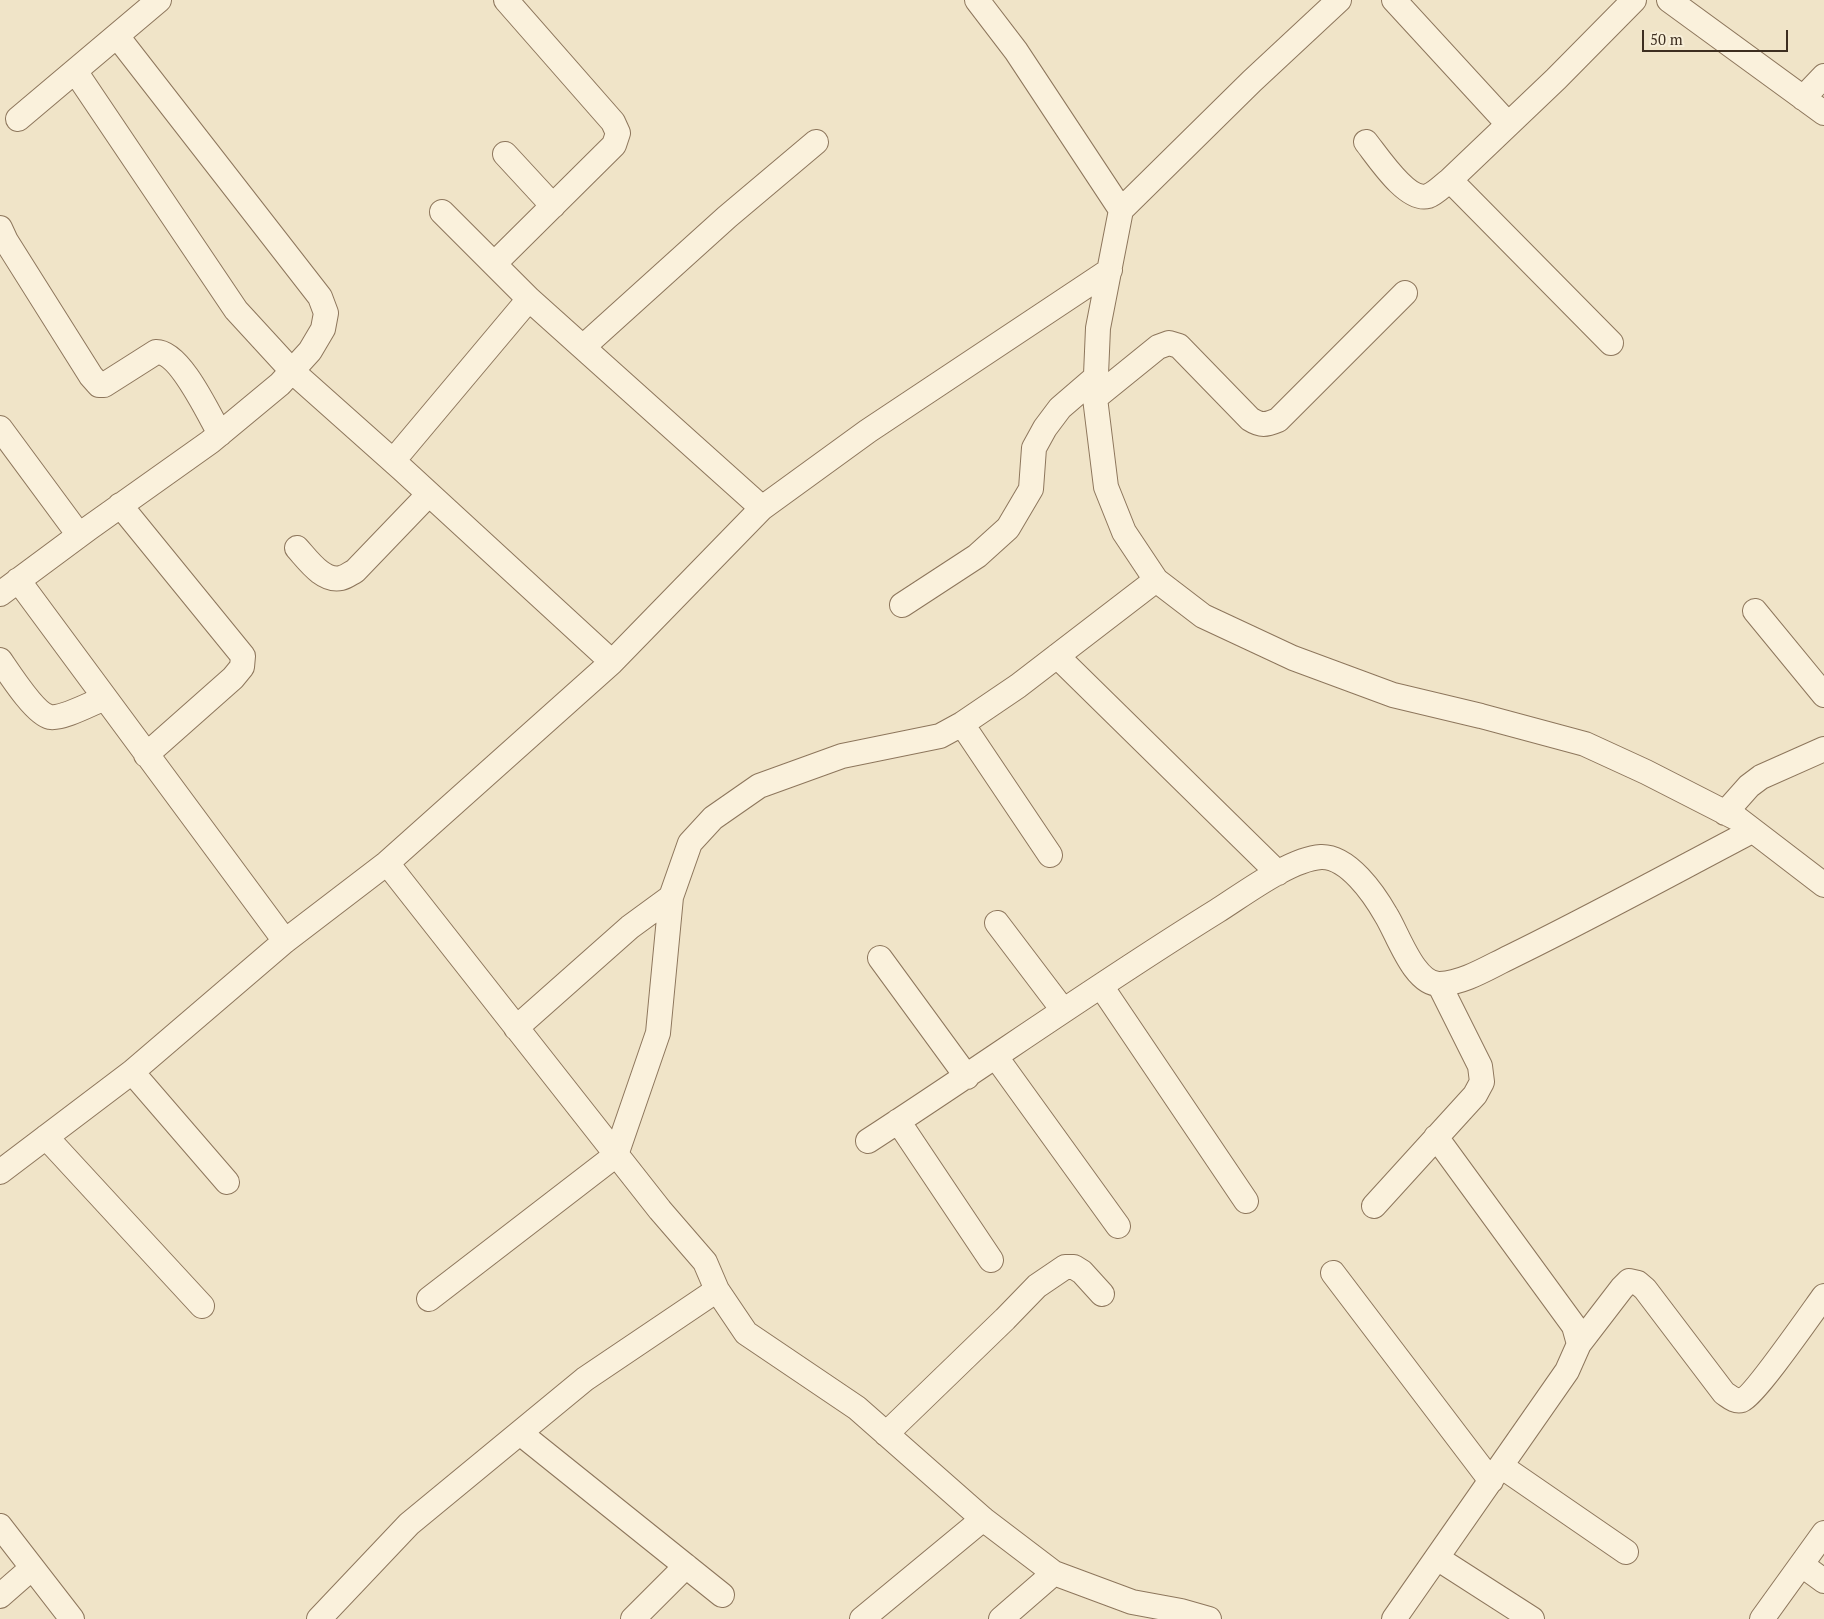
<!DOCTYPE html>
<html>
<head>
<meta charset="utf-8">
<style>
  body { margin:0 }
  #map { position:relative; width:1824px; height:1619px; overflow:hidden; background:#f0e4c8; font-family:"PT Serif",serif }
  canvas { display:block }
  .scale { position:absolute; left:1642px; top:30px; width:146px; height:22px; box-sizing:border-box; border:2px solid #3d2e20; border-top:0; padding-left:6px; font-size:15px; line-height:18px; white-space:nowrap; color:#3d2e20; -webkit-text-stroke:4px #f7eed8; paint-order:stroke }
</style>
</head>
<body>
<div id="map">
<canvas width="1824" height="1619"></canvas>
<div class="scale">50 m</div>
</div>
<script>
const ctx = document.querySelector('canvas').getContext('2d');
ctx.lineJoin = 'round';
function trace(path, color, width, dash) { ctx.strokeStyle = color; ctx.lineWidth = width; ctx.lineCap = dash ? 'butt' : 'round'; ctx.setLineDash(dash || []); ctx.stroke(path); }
const minor = new Path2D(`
  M977 0 1016 51 1121 210 1098 328 1095 398 1106 487 1124 532 1156 580 1203 616 1293 658 1393 695 1481 716 1585 744 1646 772 1738 819 1824 885
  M1394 0 1508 124
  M1669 0 1824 113
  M75 71 236 310 292 371 402 469 612 662
  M1803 98 1824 76
  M18 119 159 0
  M1366 142C1378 157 1407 202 1428 196 1436 193 1443 185 1450 180L1556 79 1634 0
  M505 154 553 206
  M1450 180 1611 343
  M1121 210 1252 81 1339 0
  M442 212 529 299 762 508
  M0 228 6 241 91 376 99 385H104L156 352C180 351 209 415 220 434
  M494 264 614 145 618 133 613 122 506 0
  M583 347 727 217 816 142
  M1095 398 1158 347 1169 343 1179 346 1250 419C1261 426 1266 425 1278 420L1405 293
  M0 428 79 535
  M393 461 529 299
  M120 505 243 656 242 667 233 678 146 755
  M297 548C308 560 323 582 341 578 346 577 351 573 355 571L429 494
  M18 580 285 941
  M0 594 89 528 210 442 280 384 310 351 323 329 326 313 320 297 117 36
  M902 605 977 556 1008 528 1031 489 1034 448 1045 428 1060 408 1096 377
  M1755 611 1824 695
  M1057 656 1278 873
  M0 660C9 673 35 714 50 717 63 719 92 703 105 698
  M962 724 1050 855
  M1725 813 1749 786 1761 777 1824 749
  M387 863 660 1210 705 1262 717 1290 746 1333 857 1408 983 1519 1054 1573 1132 1602 1181 1611 1209 1619
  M997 923 1063 1010
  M880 958 967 1077
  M1101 986 1246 1201
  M516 1028 630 927 671 897
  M996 1057 1118 1226
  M132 1072 227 1182
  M898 1121 991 1260
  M46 1137 202 1306
  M868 1141C985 1065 1099 984 1217 911 1244 894 1290 859 1321 857 1348 856 1374 894 1386 915 1398 934 1414 985 1440 984 1464 983 1489 967 1510 957 1592 917 1672 873 1752 831
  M0 1172 132 1072 285 941 387 863 612 662 762 508 868 431 1110 270
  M1374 1206 1475 1095 1482 1082 1480 1066 1439 984
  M1333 1273 1491 1481
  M429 1299 616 1155 658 1033 671 897 690 843 713 818 759 786 842 756 940 736 962 724 1018 686 1156 580
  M1579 1344 1622 1288 1629 1281 1638 1283 1645 1289 1724 1393C1730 1397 1735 1402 1742 1400 1754 1396 1813 1311 1824 1296
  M520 1433 722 1595
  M886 1434 1005 1319 1037 1286 1065 1267H1074L1082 1272 1102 1294
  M1501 1466 1626 1552
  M0 1526 72 1619
  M1437 1558 1532 1619
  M1802 1565 1824 1581
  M0 1596 32 1568
  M319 1619 409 1524 585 1379 717 1290
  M633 1619 686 1566
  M862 1619 983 1519
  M1001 1619 1054 1573
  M1394 1619 1567 1371 1579 1344 1574 1326 1436 1137
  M1762 1619 1824 1533`);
trace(minor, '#8d765c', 26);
trace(minor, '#faf1dc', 24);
</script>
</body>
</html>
